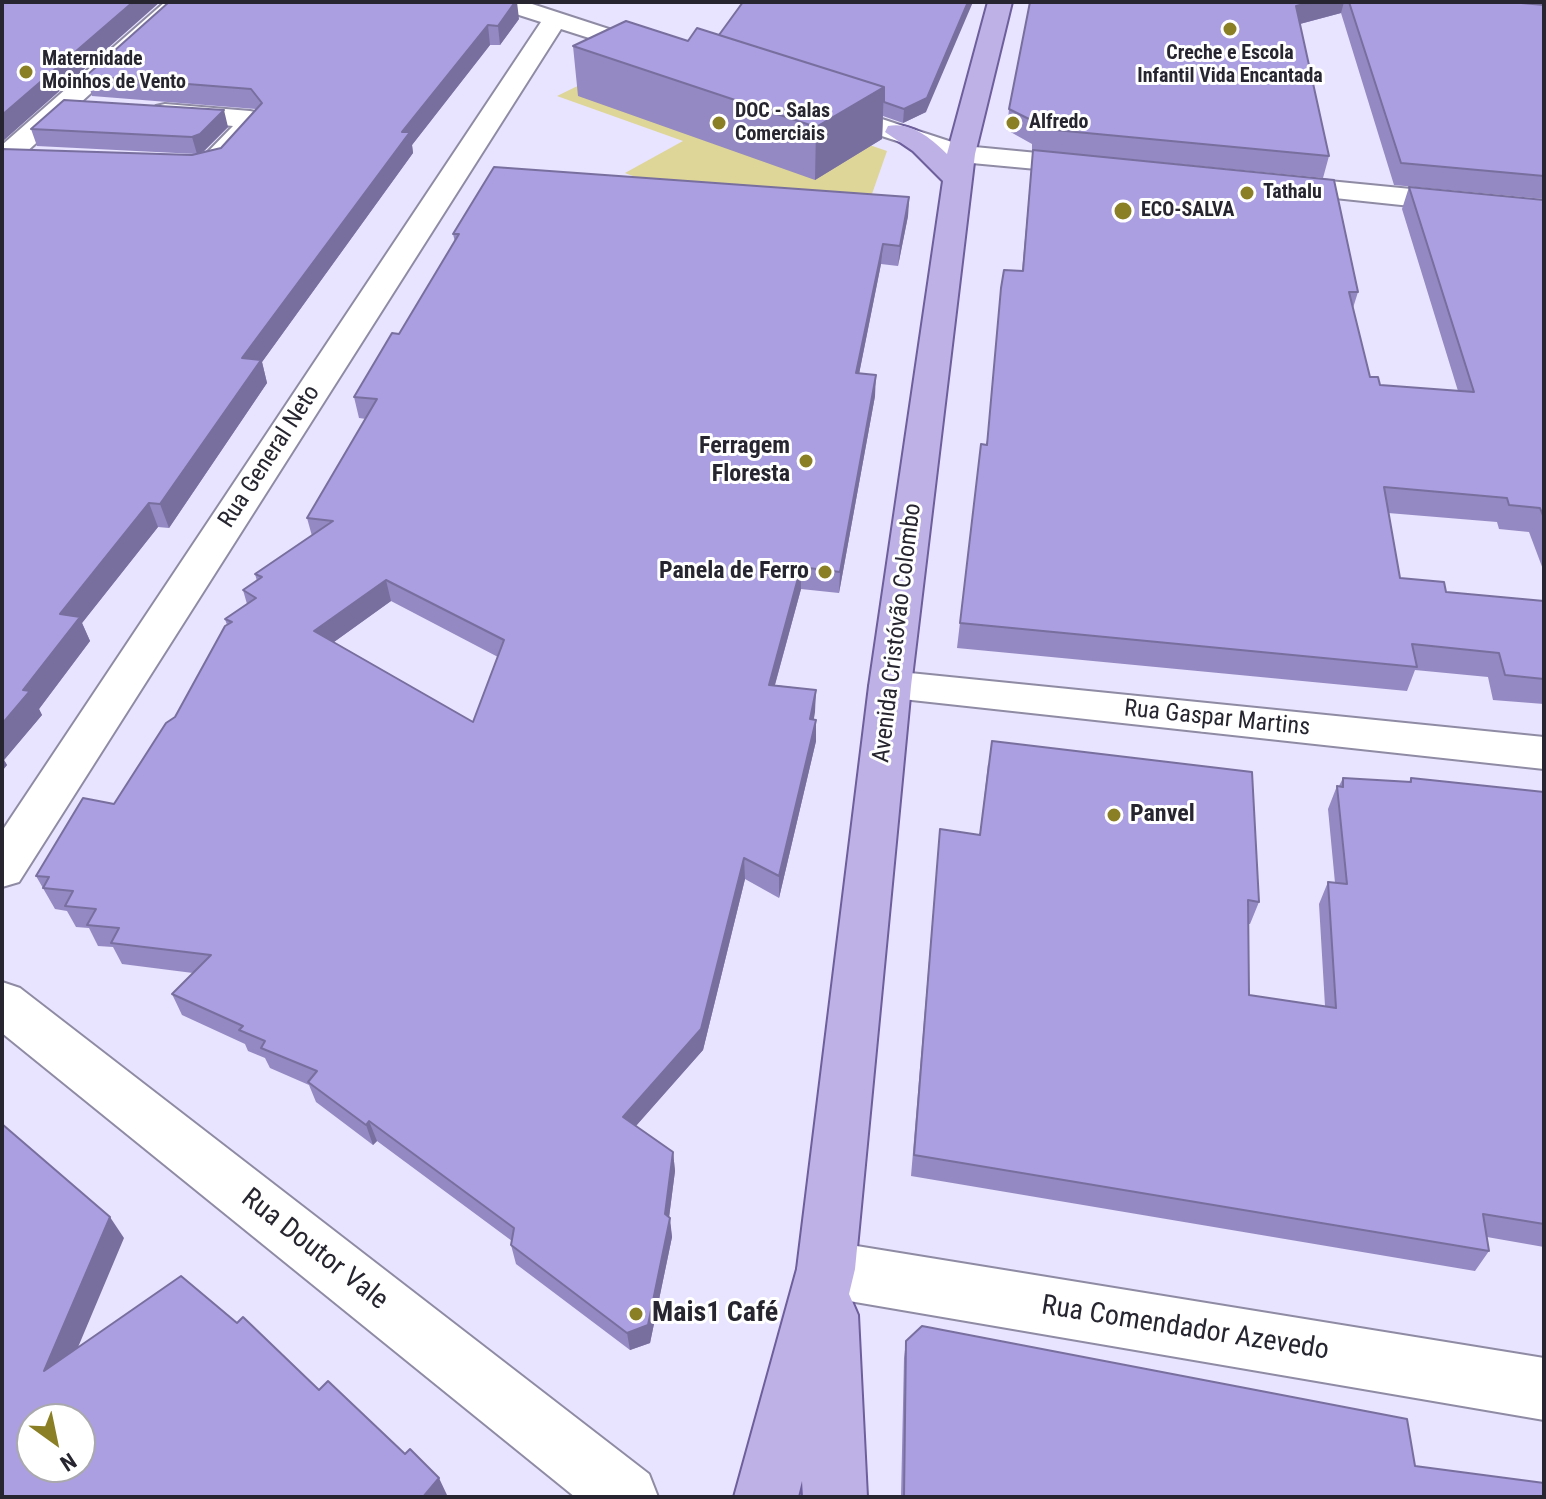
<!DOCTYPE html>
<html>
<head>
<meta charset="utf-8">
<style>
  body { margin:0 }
  #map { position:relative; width:1546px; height:1499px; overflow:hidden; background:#e8e3fe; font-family:"Roboto Condensed",sans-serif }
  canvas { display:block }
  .frame { position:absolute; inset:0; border:4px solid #27252f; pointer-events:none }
  .north { position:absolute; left:16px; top:1403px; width:80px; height:80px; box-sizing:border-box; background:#fff; border:2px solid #a9a8ac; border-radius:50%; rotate:147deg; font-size:22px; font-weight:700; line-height:32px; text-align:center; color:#27252f }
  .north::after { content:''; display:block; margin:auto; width:28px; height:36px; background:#8b7f26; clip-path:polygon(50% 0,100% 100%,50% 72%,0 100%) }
</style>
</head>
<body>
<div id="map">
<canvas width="1546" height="1499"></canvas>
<div class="frame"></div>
<div class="north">N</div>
</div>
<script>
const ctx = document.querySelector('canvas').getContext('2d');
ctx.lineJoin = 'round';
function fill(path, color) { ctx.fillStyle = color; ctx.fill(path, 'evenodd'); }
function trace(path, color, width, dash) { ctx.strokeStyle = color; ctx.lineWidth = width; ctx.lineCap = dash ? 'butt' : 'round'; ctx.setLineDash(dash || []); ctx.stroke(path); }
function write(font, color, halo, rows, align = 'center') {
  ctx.font = font + ' "Roboto Condensed",sans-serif'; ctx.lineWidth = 6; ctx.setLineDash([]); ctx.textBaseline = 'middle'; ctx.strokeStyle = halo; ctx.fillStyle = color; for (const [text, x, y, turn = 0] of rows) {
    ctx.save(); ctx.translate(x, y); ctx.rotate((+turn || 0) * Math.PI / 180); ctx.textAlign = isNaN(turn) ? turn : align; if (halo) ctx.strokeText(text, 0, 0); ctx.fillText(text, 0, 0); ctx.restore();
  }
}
fill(new Path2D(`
  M627 62 887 151 866 211 685 196 625 173 683 141 557 96Z`), '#ded698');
const minor = new Path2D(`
  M165 2H191L12 165 2 167V145Z
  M490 2H526L664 47 667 52 655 59 561 29 19 882 2 887V831L541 22 494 7Z
  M827 101 964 146 1090 158 1100 160 1104 166 1100 172 1090 174 961 162 818 115 814 109 818 103Z
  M165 104 250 111 259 113 265 122C253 141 228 172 204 166L200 160 233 126 156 118 152 112 156 106Z
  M1278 176 1544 202V220L1268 191 1264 185 1268 179Z
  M890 671 1544 737V769L875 696 869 686 875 676Z
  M2 982 20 988 649 1474 658 1497H575L2 1033Z
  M826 1241 1544 1358V1420L826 1297 805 1289 797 1269 805 1249Z`);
const major = new Path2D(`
  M988 2H1012L975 154 911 686 855 1269 849 1294 858 1315 867 1497H803L802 1481 798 1497H734L797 1269 869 686 943 181 913 151 885 132 888 126C911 121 932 139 947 154Z`);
trace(minor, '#8f8ba4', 4);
trace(major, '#6d5e9c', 4);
fill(minor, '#fff');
fill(major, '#beb1e6');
fill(new Path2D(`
  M1030 2H1544V199L1394 185 1341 13 1300 24 1329 156 1323 178 1032 150V144L1007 130 1009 109Z
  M519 19 500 45H490L412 145 413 153 262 362 267 383 169 528 158 527 82 623 90 641 39 709 42 715 4 760 7 765 2 771V149L192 155 196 154 37 146 31 129 228 127 204 151 221 148 256 109 92 96 86 76Z
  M688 41 926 112 903 123 883 116 882 139 815 180 578 96 573 46Z
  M1033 150 1358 292 1353 308 1370 377 1380 385 1458 391 1402 209 1409 187 1544 200V572L1529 532 1499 529 1497 522 1388 513 1400 578 1446 592 1544 601V704L1493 700 1488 677 1415 670 1407 691 957 648 981 444 986 445 1022 271Z
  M909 197 908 216 898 266 881 264 859 374 875 396 839 593 801 589 775 685 816 690 814 719 816 720V741L779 898 745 879 703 1050 636 1126 673 1152 675 1171 669 1217 672 1237 650 1343 630 1350 516 1264 511 1245 512 1241 377 1141 373 1145 316 1102 309 1085 270 1068 265 1058 248 1051 245 1044 182 1015 172 994 193 973 122 964 113 947 98 946 89 928 76 927 67 911 55 909 36 876 114 804 175 717 227 625 225 619 247 604 243 590 257 581 255 574 312 536 307 518 366 419 359 418 354 397 399 334 455 242 453 234ZM391 601 498 657 473 722 334 642Z
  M988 764 1259 902 1250 924H1249V995L1325 1006 1319 904 1328 882 1335 883 1328 809 1337 786H1339L1343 778 1409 782 1411 778 1544 792V1247L1487 1237 1489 1251 1475 1271 911 1176 940 829 980 835Z
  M906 1341 1415 1466 1544 1497H901L904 1358Z`), '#9489c2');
fill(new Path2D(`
  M133 2H160L2 142V115Z
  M515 2H517L519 19 500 45 498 26Z
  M968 2H973L926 112 903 123 904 109Z
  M1313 2H1344L1341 13 1292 26 1296 6Z
  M488 25 490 45 412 145 413 153 262 362 267 383 169 528 160 504 242 358 402 132Z
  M884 87 882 139 815 180 816 127Z
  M224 110 228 127 204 151 197 154 192 137Z
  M909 197 908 216 898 266 900 246Z
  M883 244 881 264 855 394 856 373Z
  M876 375 875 396 839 593 840 572Z
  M149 503 158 527 82 623 90 641 39 709 42 715 4 760 7 765 2 771V724L23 690 60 614Z
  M801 567V589L769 706V685Z
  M386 580 391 601 320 652 314 631Z
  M816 690 815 712 810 740V719Z
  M816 720V741L779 898V876Z
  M744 858 745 879 703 1050 626 1137 623 1117Z
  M369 1121 377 1141 373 1145 366 1125Z
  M673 1152 675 1171 667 1233 665 1214Z
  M110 1217 124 1238 60 1390 44 1371Z
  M670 1218 672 1237 650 1343 630 1350 627 1333Z
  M439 1478 447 1495 445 1497H423Z`), '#786f9e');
const building = new Path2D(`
  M2 2H133L2 115Z
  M169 2H515L498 26 488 25 402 132H410L242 358 261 360 160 504 149 503 60 614 80 617 23 690 30 691 2 724V149L192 155 221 148 262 103 251 89 86 76Z
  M743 2H968L927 98 904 109 884 102V87L719 35Z
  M1030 2H1313L1296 6 1329 156 1034 128 1035 122 1009 109Z
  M1349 2H1510L1544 5V176L1401 163Z
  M626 21 688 41 697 28 884 87 816 127 573 46Z
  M64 100 224 110 200 134 192 137 31 129Z
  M1033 150 1334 180 1358 292H1349L1370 377H1378L1380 385 1474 392 1409 187 1544 200V518L1540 508 1509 505 1507 498 1384 487 1400 578 1444 582 1446 592 1544 601V679L1505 675 1499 653 1412 644 1417 667 960 623 981 444 987 445 1001 288 1004 270 1023 271Z
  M494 167 909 197 900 246 883 244 856 373 876 375 840 572 801 567 769 685 816 690 810 719 816 720 779 876 744 858 701 1029 623 1117 673 1152 665 1214 670 1218 648 1325 627 1333 511 1245 514 1228 369 1121 366 1125 308 1082 317 1071 261 1048 265 1041 239 1030 243 1026 172 994 211 955 111 943 119 928 87 925 96 909 65 906 73 891 43 888 49 877 36 876 83 798 114 804 166 723 175 717 225 626 232 622 225 619 256 598 243 590 262 577 255 574 333 521 307 518 377 399 354 397 392 333 399 334 459 234H453ZM386 580 504 640 473 722 314 631Z
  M992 741 1252 772 1259 902 1248 900 1249 995 1336 1008 1328 882 1347 884 1337 786 1343 787V778L1411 782V778L1544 792V1224L1483 1214 1489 1251 914 1155 940 829 980 835Z
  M2 1124 110 1217 44 1371 181 1276 237 1323 243 1317 319 1390 328 1381 405 1454 410 1449 439 1478 423 1497H2ZM32 1419H80V1467H32Z
  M922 1326 1407 1419 1415 1466 1544 1483V1497H904L906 1341Z`);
fill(building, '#ac9fe1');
trace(building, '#786f9e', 2);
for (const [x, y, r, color] of [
  [1230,29,8,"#8b7f26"],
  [26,72,8,"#8b7f26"],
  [719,123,8,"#8b7f26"],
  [1013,123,8,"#8b7f26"],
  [1247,193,8,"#8b7f26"],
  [1123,211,10,"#8b7f26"],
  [806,461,8,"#8b7f26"],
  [825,572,8,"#8b7f26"],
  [1114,815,8,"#8b7f26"],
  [636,1314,8,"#8b7f26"]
]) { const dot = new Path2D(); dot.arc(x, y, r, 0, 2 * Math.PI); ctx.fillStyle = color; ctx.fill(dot); trace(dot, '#fff', 3); }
write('bold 20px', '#27252f', '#fff', [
  ["Creche e Escola",1230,54,"center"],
  ["Infantil Vida Encantada",1230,77,"center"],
  ["Maternidade",42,60],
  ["Moinhos de Vento",42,83],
  ["DOC - Salas",735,112],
  ["Comerciais",735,135],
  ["Alfredo",1029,123],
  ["Tathalu",1263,193],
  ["ECO-SALVA",1141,211]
], 'left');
write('bold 24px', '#27252f', '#fff', [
  ["Ferragem",790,447],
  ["Floresta",790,475],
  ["Panela de Ferro",809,572],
  ["Panvel",1130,815,"left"]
], 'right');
write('24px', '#27252f', '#fff', [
  ["Rua General Neto",270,457,-57],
  ["Avenida Cristóvão Colombo",898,633,-83],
  ["Rua Gaspar Martins",1217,719,6]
]);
write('28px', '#27252f', '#fff', [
  ["Rua Doutor Vale",314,1250,38],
  ["Rua Comendador Azevedo",1185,1329,9]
]);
write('bold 28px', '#27252f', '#fff', [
  ["Mais1 Café",652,1314]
], 'left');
</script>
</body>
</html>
